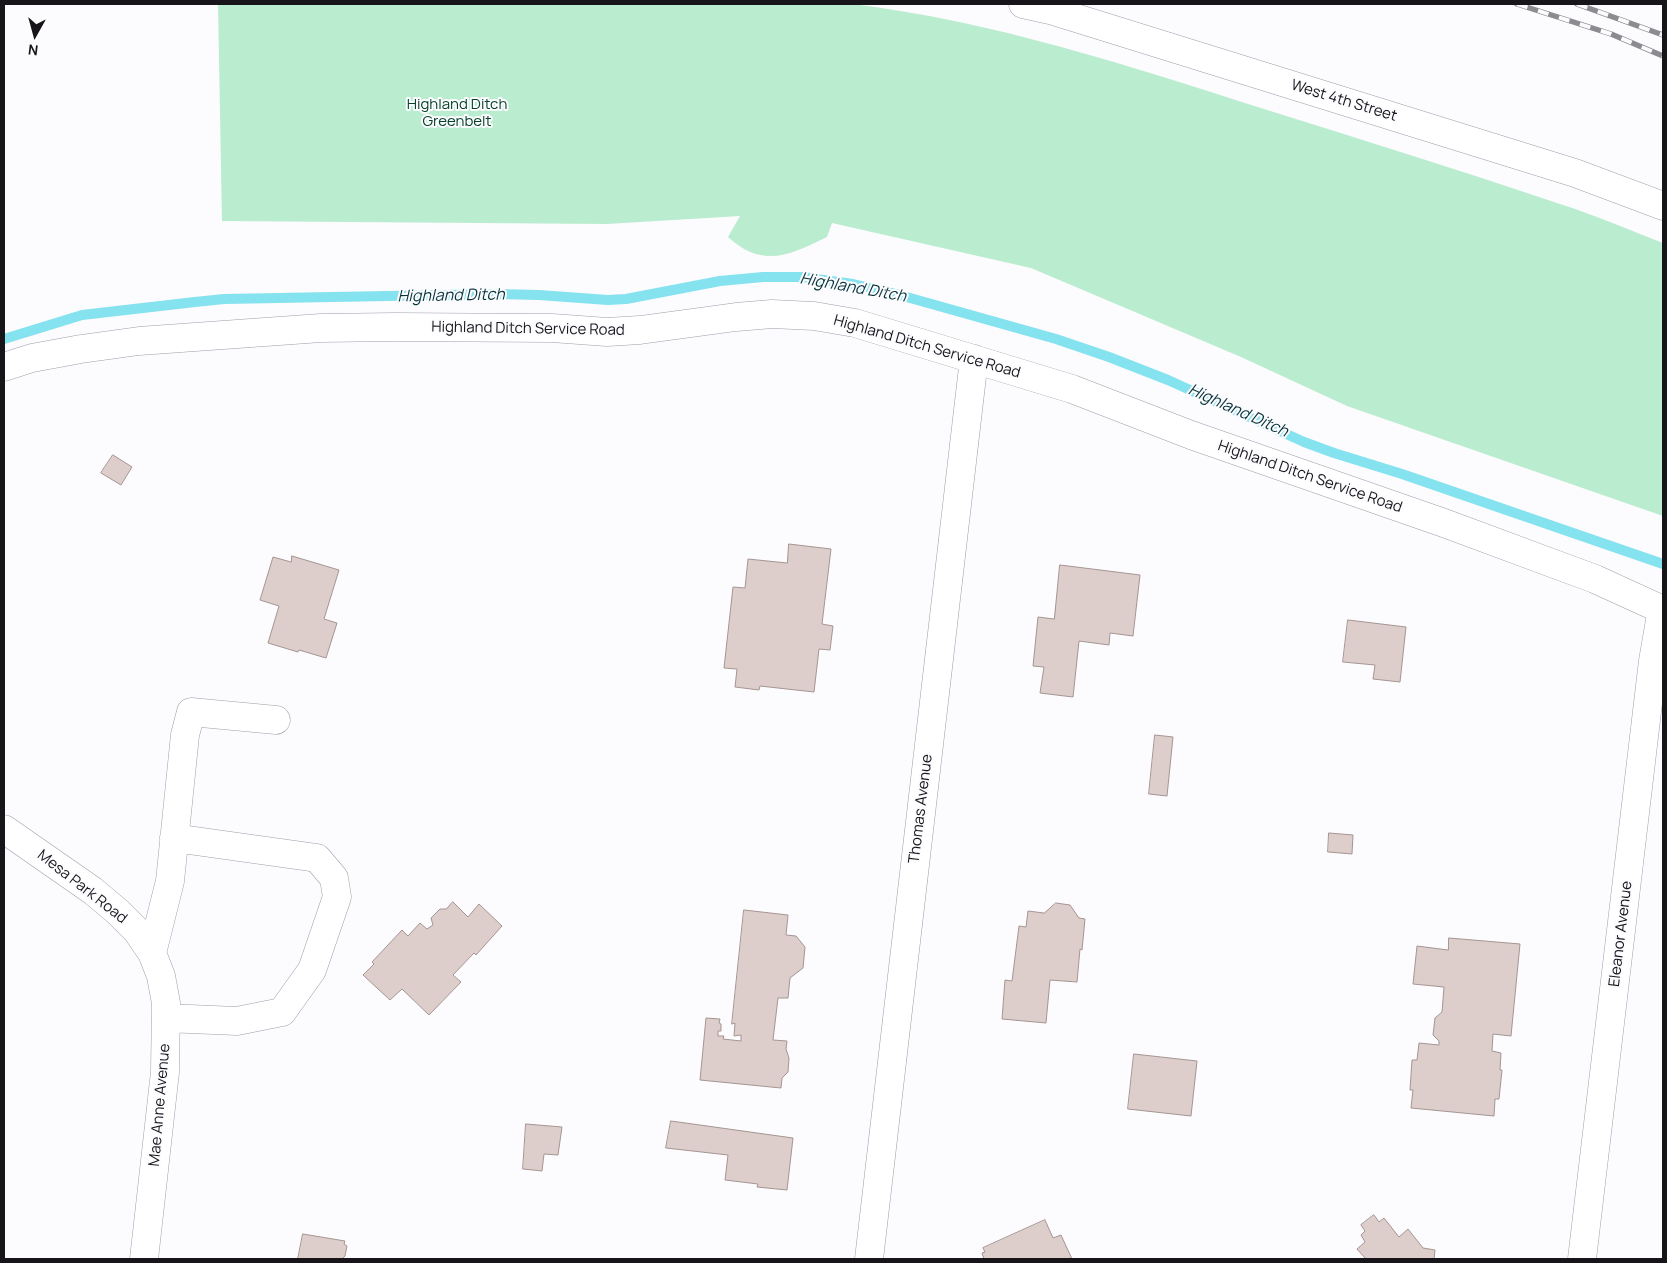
<!DOCTYPE html>
<html>
<head>
<meta charset="utf-8">
<style>
  body { margin:0 }
  #map { position:relative; width:1667px; height:1263px; overflow:hidden; background:#fcfbfe; font-family:Manrope,sans-serif }
  canvas { display:block }
  .frame { position:absolute; inset:0; border:5px solid #17151a; pointer-events:none }
  .north { position:absolute; left:10px; top:10px; width:50px; height:50px; -webkit-text-stroke:4px #fcfbfe; paint-order:stroke; rotate:187deg; font-size:14px; font-weight:700; line-height:20px; text-align:center; color:#17151a }
  .north::after { content:''; display:block; margin:auto; width:18px; height:22px; background:#17151a; clip-path:polygon(50% 0,100% 100%,50% 72%,0 100%) }
</style>
</head>
<body>
<div id="map">
<canvas width="1667" height="1263"></canvas>
<div class="frame"></div>
<div class="north">N</div>
</div>
<script>
const ctx = document.querySelector('canvas').getContext('2d');
ctx.lineJoin = 'round';
function fill(path, color) { ctx.fillStyle = color; ctx.fill(path, 'evenodd'); }
function trace(path, color, width, dash) { ctx.strokeStyle = color; ctx.lineWidth = width; ctx.lineCap = dash ? 'butt' : 'round'; ctx.setLineDash(dash || []); ctx.stroke(path); }
function write(font, color, halo, rows, align = 'center') {
  ctx.font = font + ' Manrope,sans-serif'; ctx.lineWidth = 4; ctx.setLineDash([]); ctx.textBaseline = 'middle'; ctx.strokeStyle = halo; ctx.fillStyle = color; for (const [text, x, y, turn = 0] of rows) {
    ctx.save(); ctx.translate(x, y); ctx.rotate((+turn || 0) * Math.PI / 180); ctx.textAlign = isNaN(turn) ? turn : align; if (halo) ctx.strokeText(text, 0, 0); ctx.fillText(text, 0, 0); ctx.restore();
  }
}
fill(new Path2D(`
  M218 4H852C993 21 1129 66 1264 109 1363 140 1462 171 1560 204 1595 215 1629 230 1663 243V516L1347 406 1241 357 1031 268 832 223 827 237C790 255 763 269 728 237L740 216 607 224 222 221Z`), '#baeccf');
trace(new Path2D(`
  M4 339 82 315 195 302 224 299 496 294 539 295 608 300 626 299 720 281 763 277H802L853 284 896 294 1056 339 1109 357 1168 380 1304 442 1334 453 1402 474 1663 564`), '#85e2ef', 10);
const building = new Path2D(`
  M113 455 132 467 121 485 101 473Z
  M789 544 831 549 822 624 833 626 830 650 819 649 814 692 760 686 759 690 735 687 737 669 724 668 733 587 745 588 748 559 787 563Z
  M292 556 339 570 324 619 337 623 326 658 299 650 298 652 268 643 279 606 260 600 273 557 291 562Z
  M1060 565 1140 575 1133 636 1110 633 1109 645 1079 641 1073 697 1040 693 1044 667 1033 666 1038 617 1054 619Z
  M1348 620 1406 627 1400 682 1373 679 1375 665 1343 662Z
  M1155 735 1173 737 1167 796 1149 794Z
  M1329 833 1353 835 1352 854 1328 852Z
  M453 902 468 917 479 904 502 926 476 955 474 953 453 975 461 982 429 1015 402 989 390 1000 363 975 374 964 372 962 402 930 408 936 420 923 427 929 433 925 431 918 440 909H446Z
  M1056 903 1070 905 1079 918 1085 919 1082 950 1080 949 1077 982 1050 980 1046 1023 1002 1019 1005 980 1012 981 1019 926 1026 927 1028 911 1044 913Z
  M744 910 788 915 786 935 796 936 805 947 803 968 790 978 788 998H778L773 1040 787 1041 786 1049 789 1058 788 1072 782 1078 781 1088 700 1080 706 1018 720 1019 719 1023 721 1024V1031H718V1036H724L723 1039 741 1041V1035L734 1036 735 1023 732 1024Z
  M1449 938 1520 944 1511 1036 1493 1034 1492 1051 1501 1053 1500 1070H1502L1499 1099H1495L1494 1116 1411 1108 1413 1090H1410L1412 1060H1417L1419 1043 1439 1045V1041L1433 1035 1435 1018 1442 1012 1444 987 1413 984 1417 946 1448 950Z
  M1134 1054 1197 1061 1191 1116 1128 1109Z
  M671 1121 793 1138 787 1190 757 1187 758 1184 725 1180 728 1155 666 1148Z
  M526 1124 562 1127 558 1155 544 1154 542 1171 523 1169Z
  M1374 1215 1379 1222 1384 1218 1399 1237 1408 1229 1423 1248 1435 1250 1434 1259H1366L1357 1249 1365 1242 1361 1235 1365 1231 1361 1225Z
  M1045 1220 1053 1238 1061 1235 1072 1259H984L982 1253 985 1252 983 1248Z
  M303 1234 345 1241 344 1244 347 1246 345 1256 342 1259H298Z`);
fill(building, '#dececb');
trace(building, '#a49592', 1);
const minor = new Path2D(`
  M4 367 32 358 81 349 139 341 321 328 394 327 552 328 607 332 640 330 736 317 772 314 814 316 855 323 1072 389 1191 435 1444 523 1595 579 1663 610
  M4 829 93 891 118 912 137 931 152 953 161 976 166 1003 165 1072 144 1259
  M152 953 170 881 185 735 191 712 276 720
  M166 1018 237 1021 282 1012 312 970 337 897 334 878 317 858 174 838
  M869 1259 974 359
  M1582 1259 1653 661 1662 609`);
const major = new Path2D(`
  M1023 4 1050 10 1575 173 1663 206`);
trace(minor, '#a19daa', 29);
trace(major, '#a19daa', 29);
trace(minor, '#fff', 28);
trace(major, '#fff', 28);
const rail = new Path2D(`
  M1517 4 1611 34 1663 56
  M1577 4 1663 35`);
trace(rail, '#8c8b8f', 5.5);
trace(rail, '#fcfbfe', 4, [11]);
write('15px', '#17151a', '#fcfbfe', [
  ["West 4th Street",1344,101,17],
  ["Highland Ditch Service Road",528,329,1],
  ["Highland Ditch Service Road",927,347,16],
  ["Highland Ditch Service Road",1310,477,19],
  ["Thomas Avenue",921,809,-83],
  ["Mesa Park Road",82,887,38],
  ["Eleanor Avenue",1621,934,-83],
  ["Mae Anne Avenue",160,1105,-85]
]);
write('15px', '#08422a', '#fcfbfe', [
  ["Highland Ditch",457,105],
  ["Greenbelt",457,122]
]);
write('italic 16px', '#07353b', '#fcfbfe', [
  ["Highland Ditch",853,288,10],
  ["Highland Ditch",451,296,-1],
  ["Highland Ditch",1238,411,24]
]);
</script>
</body>
</html>
